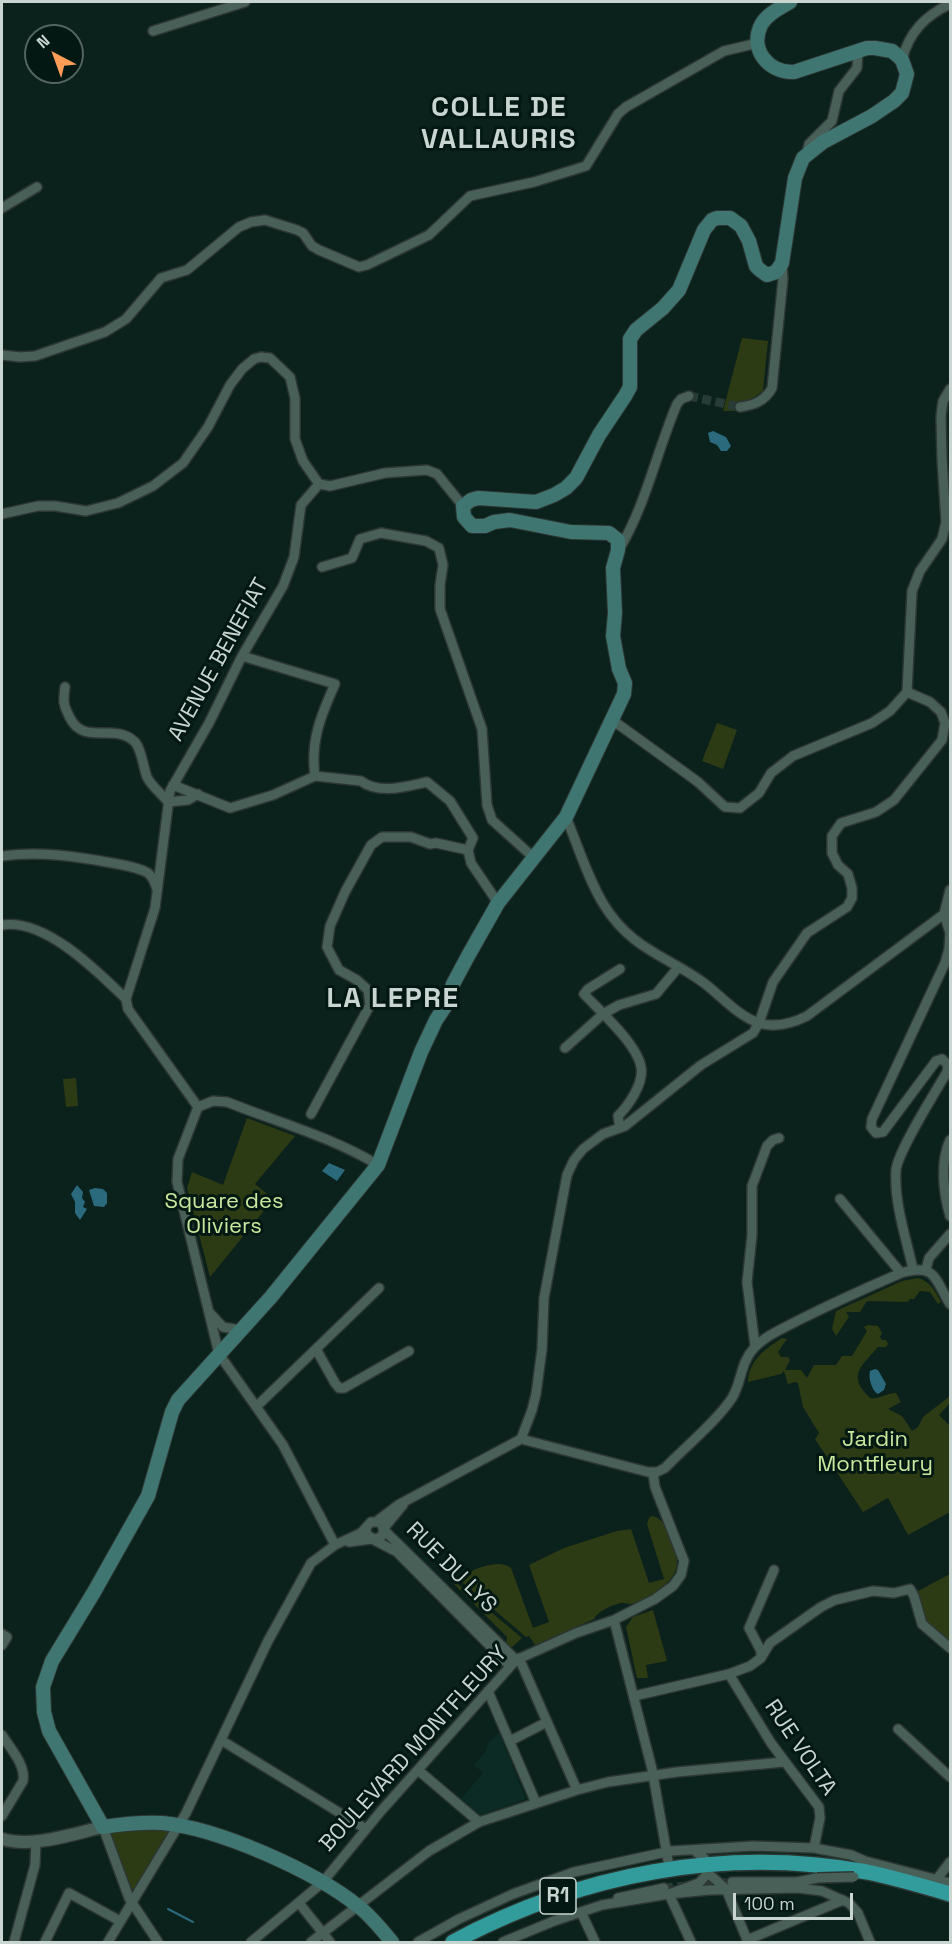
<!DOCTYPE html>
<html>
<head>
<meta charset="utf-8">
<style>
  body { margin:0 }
  #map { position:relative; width:952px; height:1944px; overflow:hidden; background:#0b211b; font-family:"Space Grotesk",sans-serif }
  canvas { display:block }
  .frame { position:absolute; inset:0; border:3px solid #c8d5d1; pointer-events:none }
  .north { position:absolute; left:24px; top:24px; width:60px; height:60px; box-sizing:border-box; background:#031812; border:2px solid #52645e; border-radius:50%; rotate:319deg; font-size:16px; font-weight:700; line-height:24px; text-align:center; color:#c8d5d1 }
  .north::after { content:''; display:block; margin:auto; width:21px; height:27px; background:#fe9c57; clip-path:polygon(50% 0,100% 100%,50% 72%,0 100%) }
  .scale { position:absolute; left:733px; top:1893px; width:120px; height:27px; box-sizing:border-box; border:3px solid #c8d5d1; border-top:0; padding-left:8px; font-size:18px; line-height:21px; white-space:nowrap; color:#c8d5d1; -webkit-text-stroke:4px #031812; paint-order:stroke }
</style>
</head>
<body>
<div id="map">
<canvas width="952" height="1944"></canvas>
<div class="frame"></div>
<div class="north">N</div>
<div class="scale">100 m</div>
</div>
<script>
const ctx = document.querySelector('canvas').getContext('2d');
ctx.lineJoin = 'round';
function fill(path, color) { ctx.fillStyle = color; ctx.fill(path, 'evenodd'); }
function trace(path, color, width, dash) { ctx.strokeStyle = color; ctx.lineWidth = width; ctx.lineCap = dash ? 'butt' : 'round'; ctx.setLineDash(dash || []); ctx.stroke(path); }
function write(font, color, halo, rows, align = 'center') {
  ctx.font = font + ' "Space Grotesk",sans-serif'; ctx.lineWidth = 6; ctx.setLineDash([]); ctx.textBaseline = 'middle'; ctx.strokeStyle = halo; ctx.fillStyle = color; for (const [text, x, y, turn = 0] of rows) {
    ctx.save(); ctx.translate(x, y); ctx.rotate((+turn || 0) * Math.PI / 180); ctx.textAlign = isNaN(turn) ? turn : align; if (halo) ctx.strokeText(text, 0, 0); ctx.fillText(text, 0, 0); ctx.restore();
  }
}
fill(new Path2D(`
  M499 1732 526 1799 480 1815 461 1799 483 1773 474 1765 485 1752 488 1744Z`), '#0b2b24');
fill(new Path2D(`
  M742 338 768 341 763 391 750 400 737 402 735 411H723Z
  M717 723 737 730 723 769 702 761Z
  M76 1078 78 1106 66 1107 63 1079Z
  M247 1118 295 1136 255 1184 271 1197 272 1201 210 1277 187 1188 192 1172 223 1185Z
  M918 1278C930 1281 935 1291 941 1302L938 1304 930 1292 920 1291 914 1299H910L908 1302 867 1301 860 1312H846L849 1317 836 1336 832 1329 836 1311 902 1281Z
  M868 1325 878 1326 882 1333 880 1337 882 1340H886L888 1344 886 1347H878C862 1366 846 1375 870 1398 878 1400 886 1393 896 1393L901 1402 888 1409 902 1416 912 1431 918 1427 923 1417 950 1396V1403L939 1415 950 1426V1512L908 1535 888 1498 863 1512 815 1439 819 1433 803 1407 798 1383 795 1382 788 1384 784 1371 781 1374 748 1382C749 1360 765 1349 782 1338L787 1339 778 1352 781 1357H788L790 1360 785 1370H801L807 1378 814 1365H836L842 1356H852L867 1331 864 1327Z
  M652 1516C663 1518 665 1527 669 1536 672 1545 678 1554 677 1563 677 1581 647 1603 630 1604 627 1604 624 1602 621 1603 612 1605 598 1611 594 1619L535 1645 529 1636 526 1637 456 1577C472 1572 496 1557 511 1568L533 1628 549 1622 529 1565 564 1548 617 1531 631 1529 649 1583 664 1579 647 1524 649 1518Z
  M950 1574V1641L924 1619 918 1591Z
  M453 1580 522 1638 511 1648 506 1644 507 1637 452 1582Z
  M653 1610 667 1661 646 1665 648 1678H637L626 1627 633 1617Z
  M147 1828 167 1830 169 1833 137 1886 135 1889H129L110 1838 113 1832Z`), '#2d3b14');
fill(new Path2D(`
  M713 431 726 437 731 446 727 451H721L717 445 710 442 708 433Z
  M329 1163 345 1170 337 1181 322 1171Z
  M77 1185 83 1192 82 1198 85 1202 83 1207 87 1209 80 1220 75 1213V1202L71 1194Z
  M95 1188 103 1189 107 1193V1203L104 1207 94 1206 89 1190Z
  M875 1369 878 1370 886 1384 884 1390 878 1394C872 1391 868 1378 870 1371Z`), '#2b6a7d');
trace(new Path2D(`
  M168 1909 193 1922`), '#2b6a7d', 2);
trace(new Path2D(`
  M689 396 740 407
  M664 1888 732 1882`), '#273c36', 9, [9, 4.5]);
const minor = new Path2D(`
  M153 31 245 2
  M902 60C909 32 925 16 950 4
  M807 153 809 144 832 121 839 91 857 68 858 51
  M2 208 37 187
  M2 355 20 357 35 356 105 332 126 319 161 278 187 270 239 227 251 222 265 220 297 230 303 233 312 246 319 250 359 267 367 265 429 235 470 196 534 182 586 166 618 114 626 107 724 51 758 43
  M740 407C754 405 765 401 772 388L783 279 782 263
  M2 514 38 506H55L86 511 118 503 153 486 183 463 208 427 230 385 242 369 254 359 261 357 270 358 290 377 295 398V439L303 461 319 484 330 486 385 473 427 470 437 474 463 506
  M620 548C646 504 657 451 677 404L681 399 689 396
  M322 567 352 558 360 539 381 533 426 541 439 548 443 565 440 585V609L482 729 487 805 492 820 533 857
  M242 656 335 684C321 715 310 742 315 776
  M65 687C63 702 63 704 70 718 84 746 115 722 135 742 142 750 143 767 147 777 151 786 162 794 168 802L188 800 198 794
  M907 692 912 591 920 571 942 539 946 522 942 459 941 416 943 401 950 389
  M611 719 698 782 725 807 740 808 759 793 771 773 793 756 872 723 890 711 907 692
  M173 785 230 808 273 795 315 776 361 781C379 795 407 786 427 782L450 801 473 838 468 850 471 863 498 903
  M566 817C578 846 588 879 604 905 631 949 667 956 704 983 720 995 739 1017 759 1023 775 1028 793 1023 807 1016L944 914
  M2 856C39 851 75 856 112 863 123 865 138 867 148 873 153 877 155 883 157 889
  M2 925C45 918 97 971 126 999
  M620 969 588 989 584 994C601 1012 637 1044 641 1067 644 1083 629 1105 618 1116L620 1128
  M565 1048 603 1014 619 1005 656 994 676 970
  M198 1107 128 1009 126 999 155 908 170 791 209 723 242 656 283 586 294 557 301 505 319 484
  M198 1107 178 1159 177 1182 219 1354 283 1445 335 1545
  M198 1107 213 1101 227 1102C277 1122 332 1137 378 1165
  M311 1114 370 1005 368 990 357 980 339 970 327 947 330 926 345 892 371 845 382 837H411L430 844 436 843 468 850
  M950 1140C940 1162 943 1192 950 1216
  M840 1199 901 1273
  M913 1269C906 1238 894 1203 896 1170 898 1151 936 1091 947 1072L948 1065 942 1059 936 1061 883 1132 876 1133 871 1127 872 1119 945 963 949 949 950 933 944 914 950 890
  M926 1269 929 1258 950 1234
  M210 1313 223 1327 240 1330
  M755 1346 747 1282 752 1235V1186L767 1146 773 1140 779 1138
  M316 1349 335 1383 339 1388H344L409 1351
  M257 1406 379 1288
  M521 1439 648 1472H657L665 1468C685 1447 716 1422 732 1398 742 1382 740 1363 754 1348 765 1336 782 1329 797 1321 831 1304 866 1288 901 1273 936 1263 934 1278 950 1304
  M377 1521 398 1505 521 1439 532 1410 536 1394 542 1349 544 1298 567 1175 574 1160 583 1149 603 1134 625 1126 701 1065 753 1033 759 1023 773 982 807 933 847 907 852 898V888L848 874 838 865 832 853V836L841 823 876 812 894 800 942 740 945 723 941 712 930 702 907 692
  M384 1528 403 1505
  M384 1530 516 1660
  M349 1542 372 1539 397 1552 510 1666
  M614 1620 652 1769 670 1872
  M2 1634 7 1637 2 1645
  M519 1658 577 1790
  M761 1658V1651L749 1628 774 1570
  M729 1674 771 1743 819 1807 820 1818 814 1848
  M488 1691 536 1803
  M634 1696 729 1674 750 1666 761 1658 770 1643 821 1607 835 1600 873 1591 894 1593 910 1589 914 1596 922 1624 950 1648
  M898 1729 950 1777
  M2 1735C10 1748 26 1765 23 1781L2 1816
  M221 1740 366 1829
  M510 1741 547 1722
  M418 1770 479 1822
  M103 1827 129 1898 158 1942
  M695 1851 705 1859 708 1873 726 1889 748 1942
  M937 1879 950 1862
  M732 1882H797L817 1878
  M618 1898 664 1888
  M299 1903 330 1942
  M581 1912 595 1942
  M747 1940 843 1900
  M14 1942 35 1865 36 1840
  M45 1942 69 1893 120 1921
  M108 1942 186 1813 268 1641 311 1563 335 1545 361 1533 371 1522H379C384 1526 385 1531 381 1537L374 1539 367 1535 366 1529
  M251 1942 322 1883 381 1811 516 1660 576 1633 614 1620 655 1599 673 1586 681 1575 684 1561 655 1487 653 1473
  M311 1942 429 1851 479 1822 577 1790 608 1782 677 1772 784 1762
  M418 1942 459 1919 513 1894 574 1872 671 1851 753 1846 814 1848 851 1855 865 1861 950 1883
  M503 1942 554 1921 602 1905 669 1894 709 1890 798 1888 822 1891 849 1903 858 1913 870 1942
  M691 1942 669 1894 699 1883 708 1873`);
const tertiary = new Path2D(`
  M2 1839C33 1848 72 1834 103 1827`);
const secondary = new Path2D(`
  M392 1942C382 1930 371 1916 358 1906 314 1871 218 1828 162 1823 142 1822 123 1824 103 1827L49 1731 44 1712 43 1687 52 1661 94 1592 148 1496 172 1412 178 1400 271 1297 378 1165 421 1052 436 1020 446 1005 453 984 468 956 498 903 566 817 624 694 625 683 619 669 613 636 615 613 613 568 618 550V540L609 533 571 532 510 520 494 522 485 526H472L464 517 463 506 471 500 478 498 536 502 554 495 566 488 576 478 599 435 625 396 630 387V339L636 330 663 308 679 290 704 230 712 220 717 218H730L741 226 749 241 756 266 760 270 767 275 776 272 782 263 795 178 803 158 823 142 872 116 894 101 902 93 907 74 902 60 898 56 892 51 875 48H867L794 72C769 73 749 50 761 25 767 14 780 8 790 2`);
const trunk = new Path2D(`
  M453 1942C580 1874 724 1846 867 1872 895 1878 923 1886 950 1894`);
trace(minor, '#2c3733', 12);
trace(tertiary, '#2c3733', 15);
trace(secondary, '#2c3733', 16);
trace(trunk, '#2c3733', 18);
trace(minor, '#496059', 9);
trace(tertiary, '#496059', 12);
trace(secondary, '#407672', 14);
trace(trunk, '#329b9c', 15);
const minorBridge = new Path2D(`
  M817 1878 854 1877`);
trace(minorBridge, '#2c3733', 12, []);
trace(minorBridge, '#496059', 9);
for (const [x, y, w] of [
  [558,1896,36]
]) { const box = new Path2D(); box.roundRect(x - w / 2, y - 18, w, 36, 4.5); ctx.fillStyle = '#031812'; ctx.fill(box); trace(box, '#c8d5d1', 1.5); }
write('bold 21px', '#c8d5d1', null, [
  ["R1",558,1896]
]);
write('22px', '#c8d5d1', '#031812', [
  ["AVENUE BENEFIAT",219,660,-61],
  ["RUE DU LYS",451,1568,45],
  ["RUE VOLTA",800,1748,56],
  ["BOULEVARD MONTFLEURY",414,1749,-48]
]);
write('22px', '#cae79e', '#031812', [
  ["Square des",224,1202],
  ["Oliviers",224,1227],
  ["Jardin",875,1440],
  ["Montfleury",875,1465]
]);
ctx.letterSpacing = '1.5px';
write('bold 28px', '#c8d5d1', '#031812', [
  ["COLLE DE",499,108],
  ["VALLAURIS",499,140],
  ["LA LEPRE",393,999]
]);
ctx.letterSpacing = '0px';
</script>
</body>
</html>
